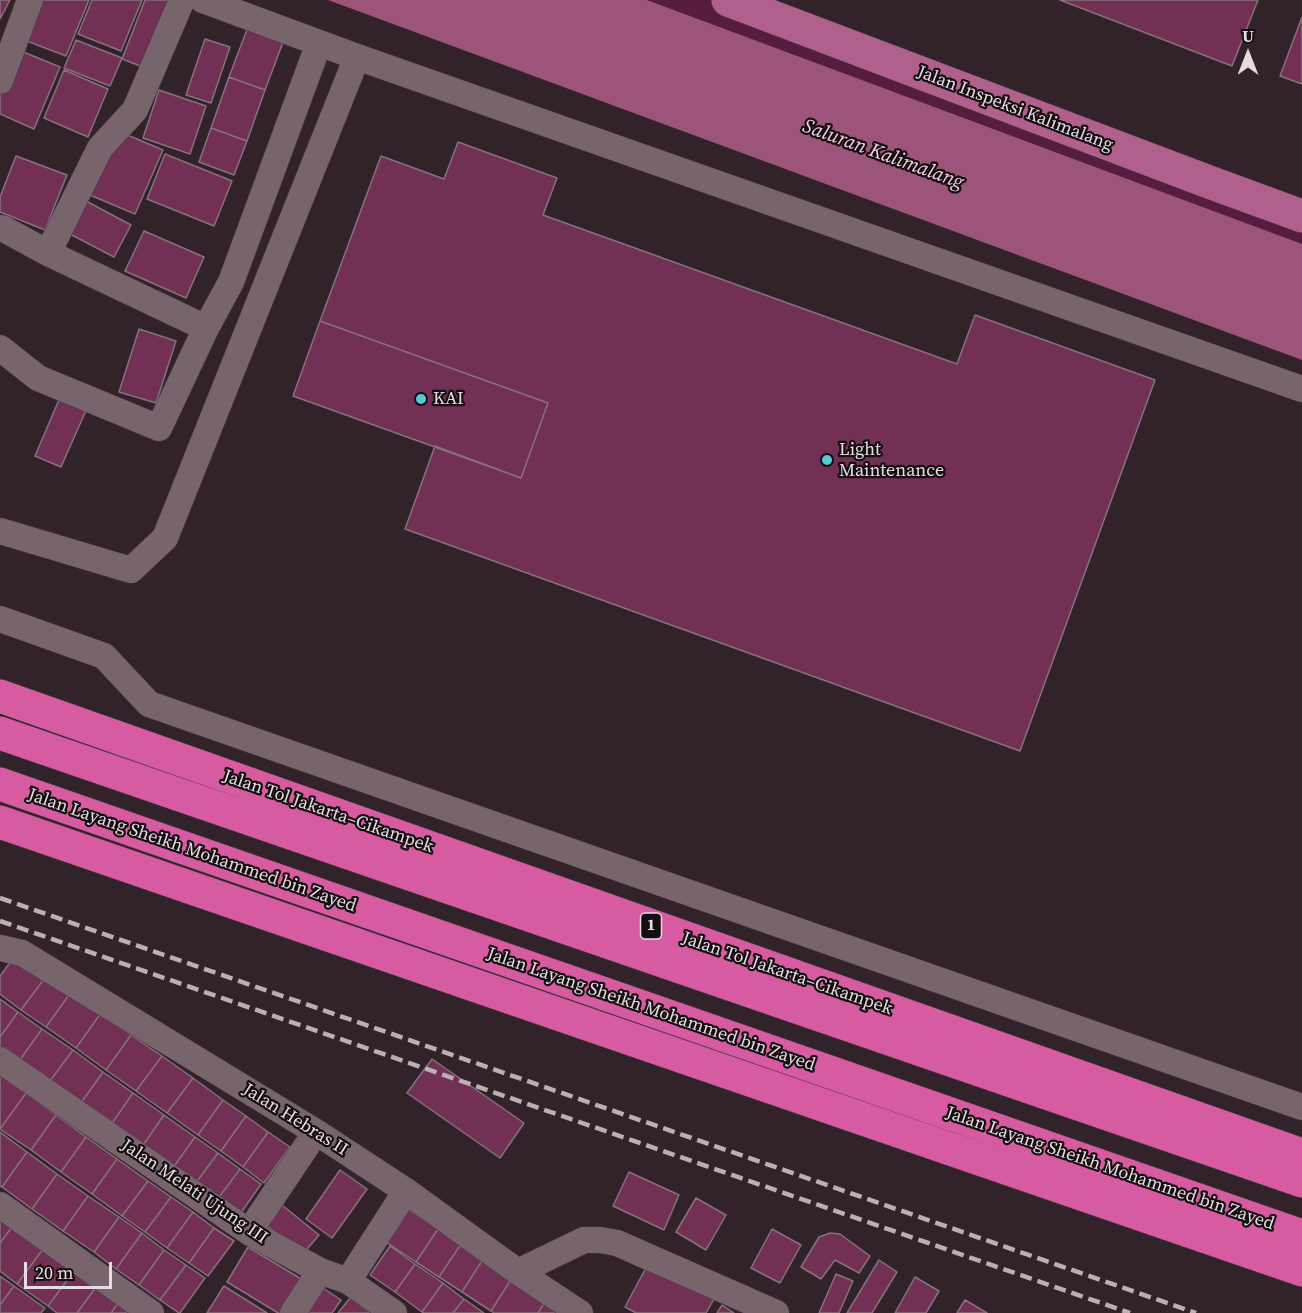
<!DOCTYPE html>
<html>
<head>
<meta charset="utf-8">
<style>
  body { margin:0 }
  #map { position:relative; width:1302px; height:1313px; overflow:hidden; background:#32222a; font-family:"Source Serif 4",serif }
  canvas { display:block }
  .north { position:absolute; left:1218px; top:24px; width:60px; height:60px; -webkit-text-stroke:4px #150e11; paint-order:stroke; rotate:0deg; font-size:16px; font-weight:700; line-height:24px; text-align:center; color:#e7dce1 }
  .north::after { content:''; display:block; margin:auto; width:21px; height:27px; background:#e7dce1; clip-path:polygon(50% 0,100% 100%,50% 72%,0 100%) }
  .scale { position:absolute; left:24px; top:1262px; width:88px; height:27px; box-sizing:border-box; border:3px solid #e7dce1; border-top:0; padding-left:8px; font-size:18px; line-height:21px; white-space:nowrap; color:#e7dce1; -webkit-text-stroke:4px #150e11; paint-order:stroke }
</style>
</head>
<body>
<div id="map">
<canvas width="1302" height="1313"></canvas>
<div class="north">U</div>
<div class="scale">20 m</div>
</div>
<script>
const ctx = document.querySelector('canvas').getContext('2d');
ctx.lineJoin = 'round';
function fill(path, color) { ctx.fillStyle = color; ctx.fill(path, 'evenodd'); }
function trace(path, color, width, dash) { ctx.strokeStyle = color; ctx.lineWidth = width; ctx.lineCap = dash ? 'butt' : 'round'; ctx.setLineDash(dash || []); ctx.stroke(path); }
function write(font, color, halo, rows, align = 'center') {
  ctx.font = font + ' "Source Serif 4",serif'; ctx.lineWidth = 4.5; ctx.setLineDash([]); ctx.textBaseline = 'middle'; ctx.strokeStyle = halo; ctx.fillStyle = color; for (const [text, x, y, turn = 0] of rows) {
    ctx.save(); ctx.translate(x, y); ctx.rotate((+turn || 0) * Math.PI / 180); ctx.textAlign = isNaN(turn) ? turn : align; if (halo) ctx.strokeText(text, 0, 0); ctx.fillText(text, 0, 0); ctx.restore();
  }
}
fill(new Path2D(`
  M647 0H728L1302 215V244Z`), '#561d3e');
fill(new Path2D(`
  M328 0H647L1302 244V360Z`), '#9c547a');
const building = new Path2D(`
  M0 0H10L0 19Z
  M34 0H89L66 56 19 38Z
  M92 0H142L121 51 78 34Z
  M145 0H178L151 70 122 59Z
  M1060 0H1258L1232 66Z
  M1302 17V84L1280 76Z
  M249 24 285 37 265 90 229 77Z
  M205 39 230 47 211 103 186 95Z
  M76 40 122 58 110 86 64 68Z
  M16 49 60 67 34 129 0 114V89Z
  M64 70 108 89 88 137 44 118Z
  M229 77 265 90 247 141 211 128Z
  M159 90 206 106 190 154 143 138Z
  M211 128 247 141 234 175 199 162Z
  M118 131 163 150 135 214 90 195Z
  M458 142 557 178 543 215 957 364 975 315 1155 380 1020 751 405 529 435 446 521 478 548 403 320 321 381 156 444 179Z
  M165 154 232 181 214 226 147 199Z
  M16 156 67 175 45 230 0 212V197Z
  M86 201 131 225 114 257 68 233Z
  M144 231 204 257 186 298 125 271Z
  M320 321 548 403 521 478 293 396Z
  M139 329 176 341 156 403 119 392Z
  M61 395 88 406 61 467 35 456Z
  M17 953 47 975 21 1010 0 994V976Z
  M47 975 71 992 46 1027 21 1010Z
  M71 992 101 1013 76 1048 46 1027Z
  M0 999 18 1012 0 1037Z
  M18 1012 42 1029 17 1064 0 1052V1037Z
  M101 1013 131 1035 106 1070 76 1048Z
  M42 1029 73 1050 47 1085 17 1064Z
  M131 1035 162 1056 136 1091 106 1070Z
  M73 1050 103 1072 78 1107 47 1085Z
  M162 1056 193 1078 167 1113 136 1091Z
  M432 1059 524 1123 500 1158 407 1093Z
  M103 1072 133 1093 108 1129 78 1107Z
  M0 1075 26 1093 0 1129Z
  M193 1078 223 1100 198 1135 167 1113Z
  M26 1093 56 1115 31 1150 0 1129Z
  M133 1093 164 1115 139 1151 108 1129Z
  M223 1100 246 1116 221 1151 198 1135Z
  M56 1115 86 1137 61 1172 31 1150Z
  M164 1115 195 1137 170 1172 139 1151Z
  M246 1116 268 1132 243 1167 221 1151Z
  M0 1132 27 1152 2 1187 0 1186Z
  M268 1132 290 1147 264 1183 243 1167Z
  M86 1137 117 1159 92 1194 61 1172Z
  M195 1137 218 1153 192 1188 170 1172Z
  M27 1152 57 1174 32 1209 2 1187Z
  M218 1153 240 1169 214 1204 192 1188Z
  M117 1159 148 1181 122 1216 92 1194Z
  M240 1169 261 1184 236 1220 214 1204Z
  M340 1170 367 1189 332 1238 306 1219Z
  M629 1172 679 1195 664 1230 613 1206Z
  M57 1174 88 1196 63 1231 32 1209Z
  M148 1181 171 1197 145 1232 122 1216Z
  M88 1196 119 1217 94 1252 63 1231Z
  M171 1197 193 1212 167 1248 145 1232Z
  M696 1198 726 1215 706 1250 676 1232Z
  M282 1205 319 1235 303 1254 266 1225Z
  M408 1209 438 1229 416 1262 386 1242Z
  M193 1212 214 1228 189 1263 167 1248Z
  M119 1217 142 1233 116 1269 94 1252Z
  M0 1218 12 1227 0 1243Z
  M12 1227 43 1249 17 1284 0 1271V1243Z
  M214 1228 234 1241 208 1276 189 1263Z
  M438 1229 461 1244 439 1277 416 1262Z
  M772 1229 801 1245 780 1283 751 1268Z
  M142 1233 164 1250 139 1285 116 1269Z
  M830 1233 840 1234 870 1256 859 1273 835 1260 821 1279 801 1267 819 1237Z
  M461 1244 483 1259 462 1292 439 1277Z
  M390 1246 415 1264 395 1292 370 1275Z
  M248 1247 303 1280 283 1313H278L227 1282Z
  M43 1249 74 1271 48 1306 17 1284Z
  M164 1250 186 1265 160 1300 139 1285Z
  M483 1259 512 1278 491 1311 462 1292Z
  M879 1260 897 1272 872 1313H847Z
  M415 1264 443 1283 422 1312 395 1292Z
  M648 1264 714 1299 706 1313H636L625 1307Z
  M186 1265 205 1278 180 1313H179L160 1300Z
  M74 1271 96 1287 77 1313H57L48 1306Z
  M836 1274 853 1281 839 1313H819Z
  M0 1276 14 1286 0 1305Z
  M915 1277 939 1291 926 1313H895Z
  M512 1278 546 1300 538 1313H494L491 1311Z
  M443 1283 464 1299 453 1313H424L422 1312Z
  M14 1286 45 1308 41 1313H0V1305Z
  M224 1286 267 1313H207Z
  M320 1286 341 1300 332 1313H301Z
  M96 1287 118 1303 111 1313H77Z
  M354 1293 380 1313H338Z
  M464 1299 484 1313H453Z
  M546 1300 566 1313H538Z
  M965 1300 987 1313H957Z
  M118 1303 132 1313H111Z
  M722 1305 734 1313H717Z`);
fill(building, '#733055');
trace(building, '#85727b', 1.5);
const minor = new Path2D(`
  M203 0 357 57 1302 389
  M0 81 30 0
  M2 228 48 253 206 328
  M48 253 100 148 135 110 182 0
  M0 348 38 378 159 428 206 328 231 282 319 43
  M0 531 131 570 165 538 357 57
  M0 619 104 656 149 704 1302 1107
  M0 948 22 953 316 1132 406 1191 518 1272 580 1313
  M0 1060 249 1232 320 1271 348 1281 394 1313
  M0 1205 151 1313
  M249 1232 316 1132
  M518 1272 584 1240H600L617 1243 776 1313
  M348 1281 406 1191
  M293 1313 320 1271`);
const primary = new Path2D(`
  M728 0 1209 182 1302 216`);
const motorway = new Path2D(`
  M0 696 1302 1155
  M0 733 1302 1181
  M0 784 1302 1236
  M0 822 1302 1270`);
trace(minor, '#4a3d44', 27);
trace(primary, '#4a3d44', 34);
trace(motorway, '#4a3d44', 34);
trace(minor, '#77646d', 26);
trace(primary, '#b15f8c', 33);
trace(motorway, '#d75ba1', 33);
trace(new Path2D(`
  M0 898 1196 1313
  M0 921 1130 1313`), '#bbafb4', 4.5, [12, 6]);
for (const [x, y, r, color] of [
  [421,399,6,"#52ccd0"],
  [827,460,6,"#52ccd0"]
]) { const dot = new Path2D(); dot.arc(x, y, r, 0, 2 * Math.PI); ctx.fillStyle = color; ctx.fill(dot); trace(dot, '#150e11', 2); }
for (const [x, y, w] of [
  [651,926,21]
]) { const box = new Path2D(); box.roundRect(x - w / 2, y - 13, w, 26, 4.5); ctx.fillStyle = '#150e11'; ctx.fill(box); trace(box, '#e7dce1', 1.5); }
write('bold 16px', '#e7dce1', null, [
  ["1",651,926]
]);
write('18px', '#e7dce1', '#150e11', [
  ["Jalan Inspeksi Kalimalang",1015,109,21],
  ["Jalan Tol Jakarta–Cikampek",328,812,19],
  ["Jalan Layang Sheikh Mohammed bin Zayed",192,851,19],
  ["Jalan Tol Jakarta–Cikampek",787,974,19],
  ["Jalan Layang Sheikh Mohammed bin Zayed",651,1010,19],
  ["Jalan Hebras II",295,1120,32],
  ["Jalan Layang Sheikh Mohammed bin Zayed",1110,1169,19],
  ["Jalan Melati Ujung III",194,1192,34]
]);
write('18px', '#e7dce1', '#150e11', [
  ["KAI",433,399],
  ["Light",839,450],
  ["Maintenance",839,471]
], 'left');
write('italic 20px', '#f7cde1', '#150e11', [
  ["Saluran Kalimalang",883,155,20]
]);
</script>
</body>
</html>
